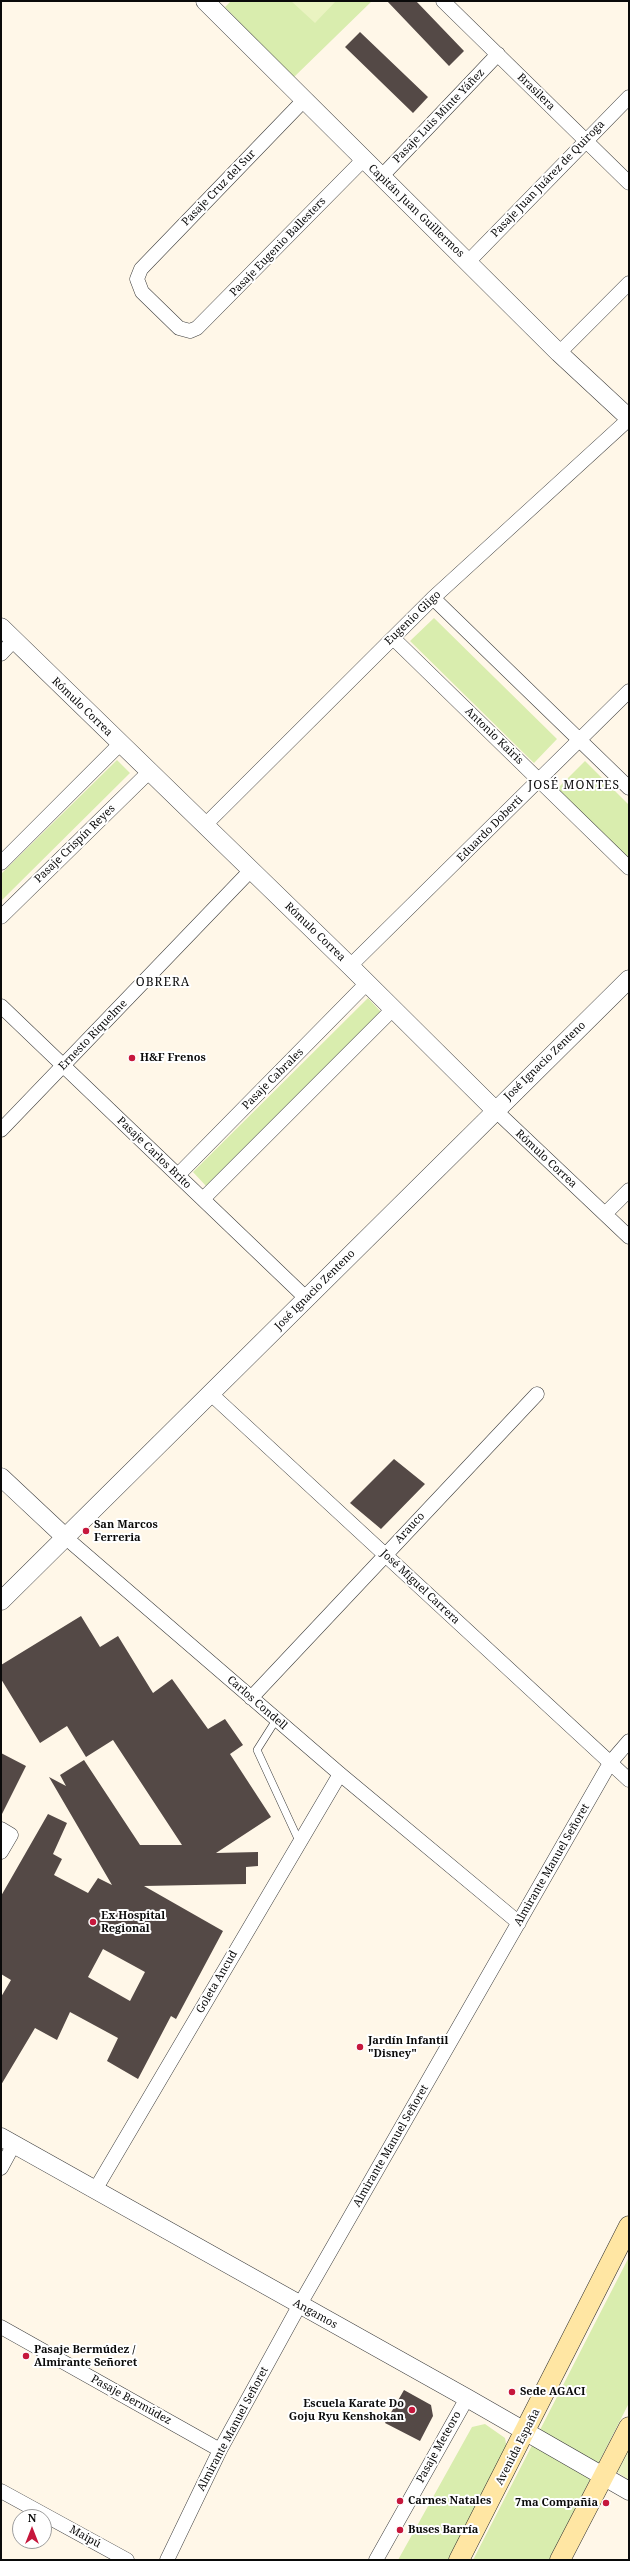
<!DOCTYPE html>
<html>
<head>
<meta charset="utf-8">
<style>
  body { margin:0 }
  #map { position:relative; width:630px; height:2561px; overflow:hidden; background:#fff7e8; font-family:"Noto Serif",serif }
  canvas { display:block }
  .frame { position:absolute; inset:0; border:2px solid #0a0a0a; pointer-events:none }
  .north { position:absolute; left:12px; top:2509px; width:40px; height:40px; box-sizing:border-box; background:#fff; border:1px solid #9d9d9d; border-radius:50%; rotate:0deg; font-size:11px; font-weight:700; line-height:16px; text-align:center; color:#0a0a0a }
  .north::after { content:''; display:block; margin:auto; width:14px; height:18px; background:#c6173c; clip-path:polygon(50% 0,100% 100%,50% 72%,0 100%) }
</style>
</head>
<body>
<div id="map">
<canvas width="630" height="2561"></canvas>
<div class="frame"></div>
<div class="north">N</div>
</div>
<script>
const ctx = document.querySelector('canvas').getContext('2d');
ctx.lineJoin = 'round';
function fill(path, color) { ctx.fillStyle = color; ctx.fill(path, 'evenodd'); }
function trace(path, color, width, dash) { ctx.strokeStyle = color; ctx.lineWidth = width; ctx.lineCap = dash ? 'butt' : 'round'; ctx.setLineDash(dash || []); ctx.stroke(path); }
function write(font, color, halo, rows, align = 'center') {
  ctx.font = font + ' "Noto Serif",serif'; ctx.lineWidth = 4; ctx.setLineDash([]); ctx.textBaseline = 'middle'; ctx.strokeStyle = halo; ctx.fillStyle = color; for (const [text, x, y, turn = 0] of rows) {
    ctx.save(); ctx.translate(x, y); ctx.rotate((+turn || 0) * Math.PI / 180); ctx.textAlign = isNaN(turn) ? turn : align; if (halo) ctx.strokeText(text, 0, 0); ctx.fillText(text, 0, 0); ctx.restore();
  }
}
fill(new Path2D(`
  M231 1H372L293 78 225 7Z
  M434 618 557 739 534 763 410 641Z
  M117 760 130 773 1 901V874Z
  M585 761 629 805V860L557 789Z
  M368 998 381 1012 206 1186 193 1172Z
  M629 2257V2403L549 2560H473Z
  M485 2424 505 2438 508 2455 452 2560H398L472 2427Z`), '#d9edae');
fill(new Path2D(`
  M291 1H336L315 23Z
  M629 2442V2480L614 2470Z`), '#eaf3c1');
fill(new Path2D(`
  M387 1H416L464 51 449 66Z
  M360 32 428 97 413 113 345 47Z
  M394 1459 425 1484 381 1529 350 1503Z
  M81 1616 100 1647 118 1636 153 1693 172 1679 208 1729 225 1719 243 1745 230 1754 271 1817 216 1853 258 1852V1866L246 1867V1884L144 1886 223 1931 176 2019 171 2016 138 2079 107 2061 118 2038 70 2012 57 2040 35 2028 1 2085V1997L11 1980 1 1974V1896L48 1814 67 1823 53 1854 62 1859 54 1875 88 1893 98 1878 112 1885 49 1777 66 1786 60 1775 84 1760 140 1845H182L113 1740 86 1757 67 1726 40 1743 1 1679V1665ZM103 1949 145 1972 130 2001 88 1977Z
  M1 1753 26 1766 1 1816Z
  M404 2390 431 2405 433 2416 420 2441 385 2423Z`), '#544946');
const service = new Path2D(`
  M276 1720 257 1750 299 1841`);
const minor = new Path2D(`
  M443 1 629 183
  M304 100 141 269 137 279 142 292 179 328 190 331 197 328 363 160
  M381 177 498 54
  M468 262 629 97
  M559 353 629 283
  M433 598 629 788
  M393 638 629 868
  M1 654 14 640
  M204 826 433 598 629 419
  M1 863 120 744
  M1 917 149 772
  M350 966 629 691
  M1 1006 307 1299
  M495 1110 629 1237
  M1 1130 251 870
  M178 1175 367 983
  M203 1199 393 1009
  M605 1214 629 1190
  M211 1394 629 1780
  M65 1537 340 1774 519 1923
  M251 1698 537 1394
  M1 1829 11 1835 1 1852
  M1 2168 14 2144
  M95 2190 340 1774
  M1 2327 220 2450
  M1 2491 127 2560
  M167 2560 220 2450 299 2306 610 1763 629 1741
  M376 2560 467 2398`);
const tertiary = new Path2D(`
  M205 1 559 353 629 418
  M1 627 350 966 495 1110
  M1 1477 65 1537
  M1 1601 629 979
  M1 2137 467 2398 629 2491`);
const secondary = new Path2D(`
  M459 2560 629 2226
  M560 2560 629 2427`);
trace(service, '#3d3d3d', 8);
trace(minor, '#3d3d3d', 15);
trace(tertiary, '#3d3d3d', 19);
trace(secondary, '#2c2c2c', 21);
trace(service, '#fff', 7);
trace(minor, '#fff', 14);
trace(tertiary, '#fff', 18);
trace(secondary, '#ffe6a3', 20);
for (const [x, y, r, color] of [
  [132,1058,4,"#c6173c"],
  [86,1531,4,"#c6173c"],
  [93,1922,4,"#c6173c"],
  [360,2047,4,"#c6173c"],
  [26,2356,4,"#c6173c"],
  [512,2392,4,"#c6173c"],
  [412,2410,4,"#c6173c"],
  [400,2501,4,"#c6173c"],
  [606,2503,4,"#c6173c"],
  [400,2530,4,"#c6173c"]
]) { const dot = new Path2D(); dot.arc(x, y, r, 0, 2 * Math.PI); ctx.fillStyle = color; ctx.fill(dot); trace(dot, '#fff', 1.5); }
write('11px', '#0a0a0a', '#fff', [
  ["Brasilera",536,92,44],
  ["Pasaje Luis Minte Yáñez",439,116,-46],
  ["Pasaje Juan Juárez de Quiroga",548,179,-46],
  ["Pasaje Cruz del Sur",219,188,-46],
  ["Capitán Juan Guillermos",416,211,44],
  ["Pasaje Eugenio Ballesters",278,247,-46],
  ["Eugenio Gligo",413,618,-44],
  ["Rómulo Correa",82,707,44],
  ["Antonio Kairis",494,736,44],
  ["Eduardo Doberti",490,829,-45],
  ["Pasaje Crispín Reyes",75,844,-44],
  ["Rómulo Correa",315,932,44],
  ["Ernesto Riquelme",93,1035,-46],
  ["José Ignacio Zenteno",545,1061,-44],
  ["Pasaje Cabrales",273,1079,-45],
  ["Pasaje Carlos Brito",154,1153,44],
  ["Rómulo Correa",546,1159,43],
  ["José Ignacio Zenteno",315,1290,-45],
  ["Arauco",410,1528,-47],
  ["José Miguel Carrera",420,1587,43],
  ["Carlos Condell",257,1703,41],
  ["Almirante Manuel Señoret",552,1865,-60],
  ["Goleta Ancud",217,1982,-60],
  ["Almirante Manuel Señoret",391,2146,-60],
  ["Angamos",315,2314,29],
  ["Pasaje Bermúdez",131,2400,29],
  ["Almirante Manuel Señoret",233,2429,-62],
  ["Pasaje Meteoro",439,2447,-61],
  ["Avenida España",518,2447,-63],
  ["Maipú",85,2537,29]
]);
write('bold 11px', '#0a0a0a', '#fff', [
  ["H&F Frenos",140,1058],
  ["San Marcos",94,1525],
  ["Ferreria",94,1538],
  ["Ex Hospital",101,1916],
  ["Regional",101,1929],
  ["Jardín Infantil",368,2041],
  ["\"Disney\"",368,2054],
  ["Pasaje Bermúdez /",34,2350],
  ["Almirante Señoret",34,2363],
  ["Sede AGACI",520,2392],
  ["Escuela Karate Do",404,2404,"right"],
  ["Goju Ryu Kenshokan",404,2417,"right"],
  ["Carnes Natales",408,2501],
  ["7ma Compañia",598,2503,"right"],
  ["Buses Barría",408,2530]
], 'left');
ctx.letterSpacing = '1px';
write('12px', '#0a0a0a', '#fff', [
  ["JOSÉ MONTES",574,786],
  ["OBRERA",163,983]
]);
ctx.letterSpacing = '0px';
</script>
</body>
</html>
